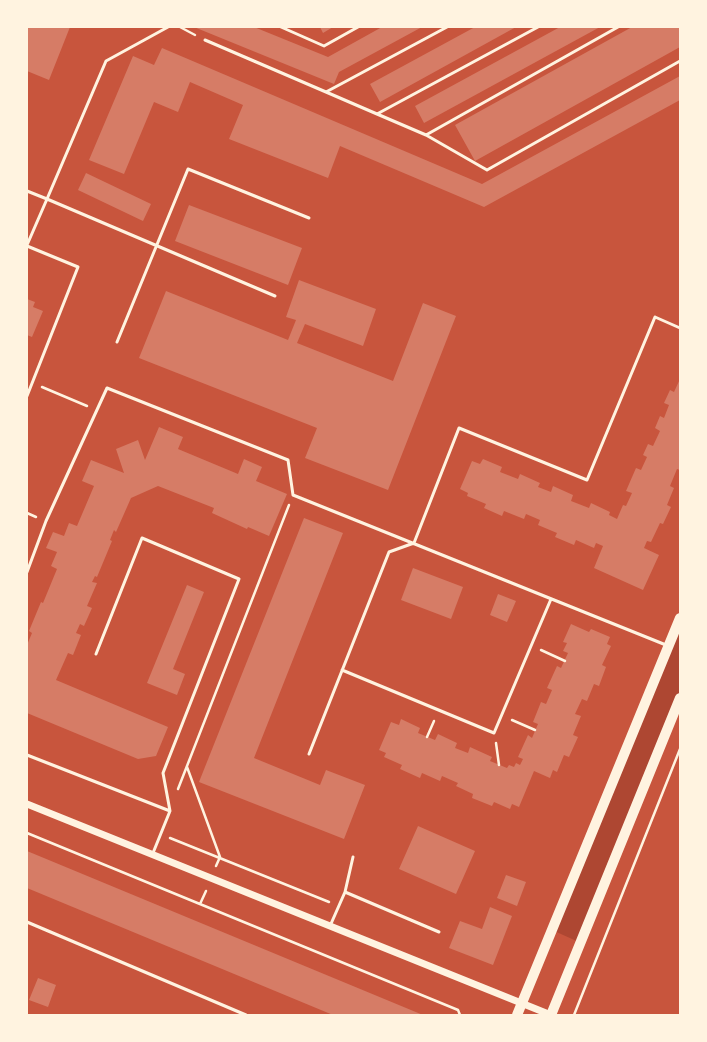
<!DOCTYPE html>
<html>
<head>
<meta charset="utf-8">
<style>
  body { margin:0 }
  #map { position:relative; width:707px; height:1042px; overflow:hidden; background:#c8553d; font-family:"Roboto Condensed",sans-serif }
  canvas { display:block }
  .frame { position:absolute; inset:0; border:28px solid #fff3e0; pointer-events:none }
</style>
</head>
<body>
<div id="map">
<canvas width="707" height="1042"></canvas>
<div class="frame"></div>
</div>
<script>
const ctx = document.querySelector('canvas').getContext('2d');
ctx.lineJoin = 'round';
function fill(path, color) { ctx.fillStyle = color; ctx.fill(path, 'evenodd'); }
function trace(path, color, width, dash) { ctx.strokeStyle = color; ctx.lineWidth = width; ctx.lineCap = dash ? 'butt' : 'round'; ctx.setLineDash(dash || []); ctx.stroke(path); }
fill(new Path2D(`
  M680 618V698L581 943 552 930Z`), '#ae4732');
fill(new Path2D(`
  M27 27H70L49 80 27 71Z
  M194 27H254L328 57 382 27H422L339 72 334 84Z
  M320 27H333L323 33Z
  M475 27H516L380 102 370 84Z
  M560 27H600L424 123 415 106Z
  M632 27H680V47L475 161 455 125Z
  M162 48 482 184 680 76V100L484 207 340 146 328 178 229 139 243 105 190 82 178 112 154 102 124 174 89 160 133 56 154 65Z
  M86 173 151 204 143 221 78 190Z
  M189 205 302 248 288 285 175 241Z
  M299 280 376 309 363 346 305 324 297 343 393 381 423 303 456 316 388 490 305 458 317 428 139 358 166 291 288 340 296 320 286 317Z
  M27 299 35 302 33 307 43 311 32 337 27 335Z
  M680 379V470L677 469 670 486 674 488 667 505 671 507 663 524 660 523 651 542 647 541 644 548 659 555 643 590 594 568 603 546 596 543 594 548 576 540 574 545 555 537 557 533 538 525 540 520 526 514 524 519 504 511 502 516 484 508 486 504 467 496 468 493 460 489 472 461 480 464 483 459 502 467 500 472 518 479 520 474 540 483 538 487 551 492 553 486 573 495 571 501 589 508 591 503 610 512 609 515 617 519 623 505 626 506 632 493 626 491 636 468 641 470 647 457 643 455 648 444 653 446 660 431 655 428 660 416 664 418 669 405 664 403 670 390 674 392Z
  M159 427 183 437 178 449 238 474 244 459 262 467 256 481 287 494 269 536 248 527 247 529 212 513 214 508 158 486 131 498 116 532 114 530 110 540 112 541 97 577 95 576 92 582 97 583 87 606 92 608 84 626 80 624 76 633 81 635 73 655 68 653 56 680 168 727 156 756 138 759 27 713V645L32 633 29 631 41 602 43 603 57 569 51 566 57 552 46 548 53 532 64 536 69 523 77 526 94 486 82 481 91 460 124 473 116 449 138 440 145 460Z
  M304 518 343 533 254 758 320 785 326 770 365 785 344 839 199 782Z
  M413 568 463 587 451 619 401 600Z
  M187 585 204 592 173 669 185 674 177 695 147 683Z
  M498 594 516 601 507 622 490 615Z
  M571 624 589 632 591 629 610 637 607 644 611 646 602 665 606 667 599 686 594 684 587 701 582 699 575 714 581 716 573 735 578 737 569 757 564 755 557 772 553 770 550 778 534 771 519 807 512 804 510 809 494 802 492 806 472 798 473 794 456 786 458 783 442 776 440 781 422 773 420 778 400 769 402 765 384 757 386 753 379 750 391 722 399 725 401 719 420 728 418 733 435 740 438 734 457 743 455 748 468 753 470 747 492 757 490 761 507 768 509 765 514 767 516 763 520 765 523 759 518 757 528 735 532 738 538 724 533 722 541 702 546 704 552 690 547 688 557 666 561 668 568 653 563 651 567 643 563 642Z
  M418 826 475 851 456 894 399 869Z
  M27 851 423 1015H333L27 888Z
  M506 875 526 882 517 906 497 898Z
  M490 907 512 916 493 965 449 948 460 921 482 929Z
  M38 978 56 985 48 1007 29 1000Z`), '#d67c66');
trace(new Path2D(`
  M180 27 195 35
  M42 387 87 406
  M27 513 36 517
  M541 650 565 661
  M512 720 535 730
  M427 737 434 721
  M496 743 499 765
  M187 767 220 857 216 866
  M178 789 289 505
  M27 833 458 1010 460 1015
  M170 838 329 902
  M200 904 206 891
  M574 1015 680 749`), '#fff3e0', 2.5);
trace(new Path2D(`
  M281 27 324 46 358 27
  M205 40 326 92 447 27
  M326 92 377 114 538 27
  M377 114 426 135 618 27
  M426 135 487 170 680 61
  M27 191 47 199 106 61 168 27
  M27 245 47 199 275 296
  M27 246 78 267 27 396
  M117 342 188 169 309 218
  M27 572 46 521 107 388 288 460 293 495 666 645
  M96 654 142 538 239 579 163 773 170 811
  M342 670 494 733 551 599
  M309 754 389 552 414 543 459 428 587 480 655 317 680 328
  M27 755 170 811 153 853
  M345 892 439 932
  M27 922 246 1015
  M330 926 345 892 353 857`), '#fff3e0', 3);
trace(new Path2D(`
  M27 804 551 1015`), '#fff3e0', 7);
trace(new Path2D(`
  M517 1015 680 618
  M551 1015 680 698`), '#fff3e0', 10);
</script>
</body>
</html>
